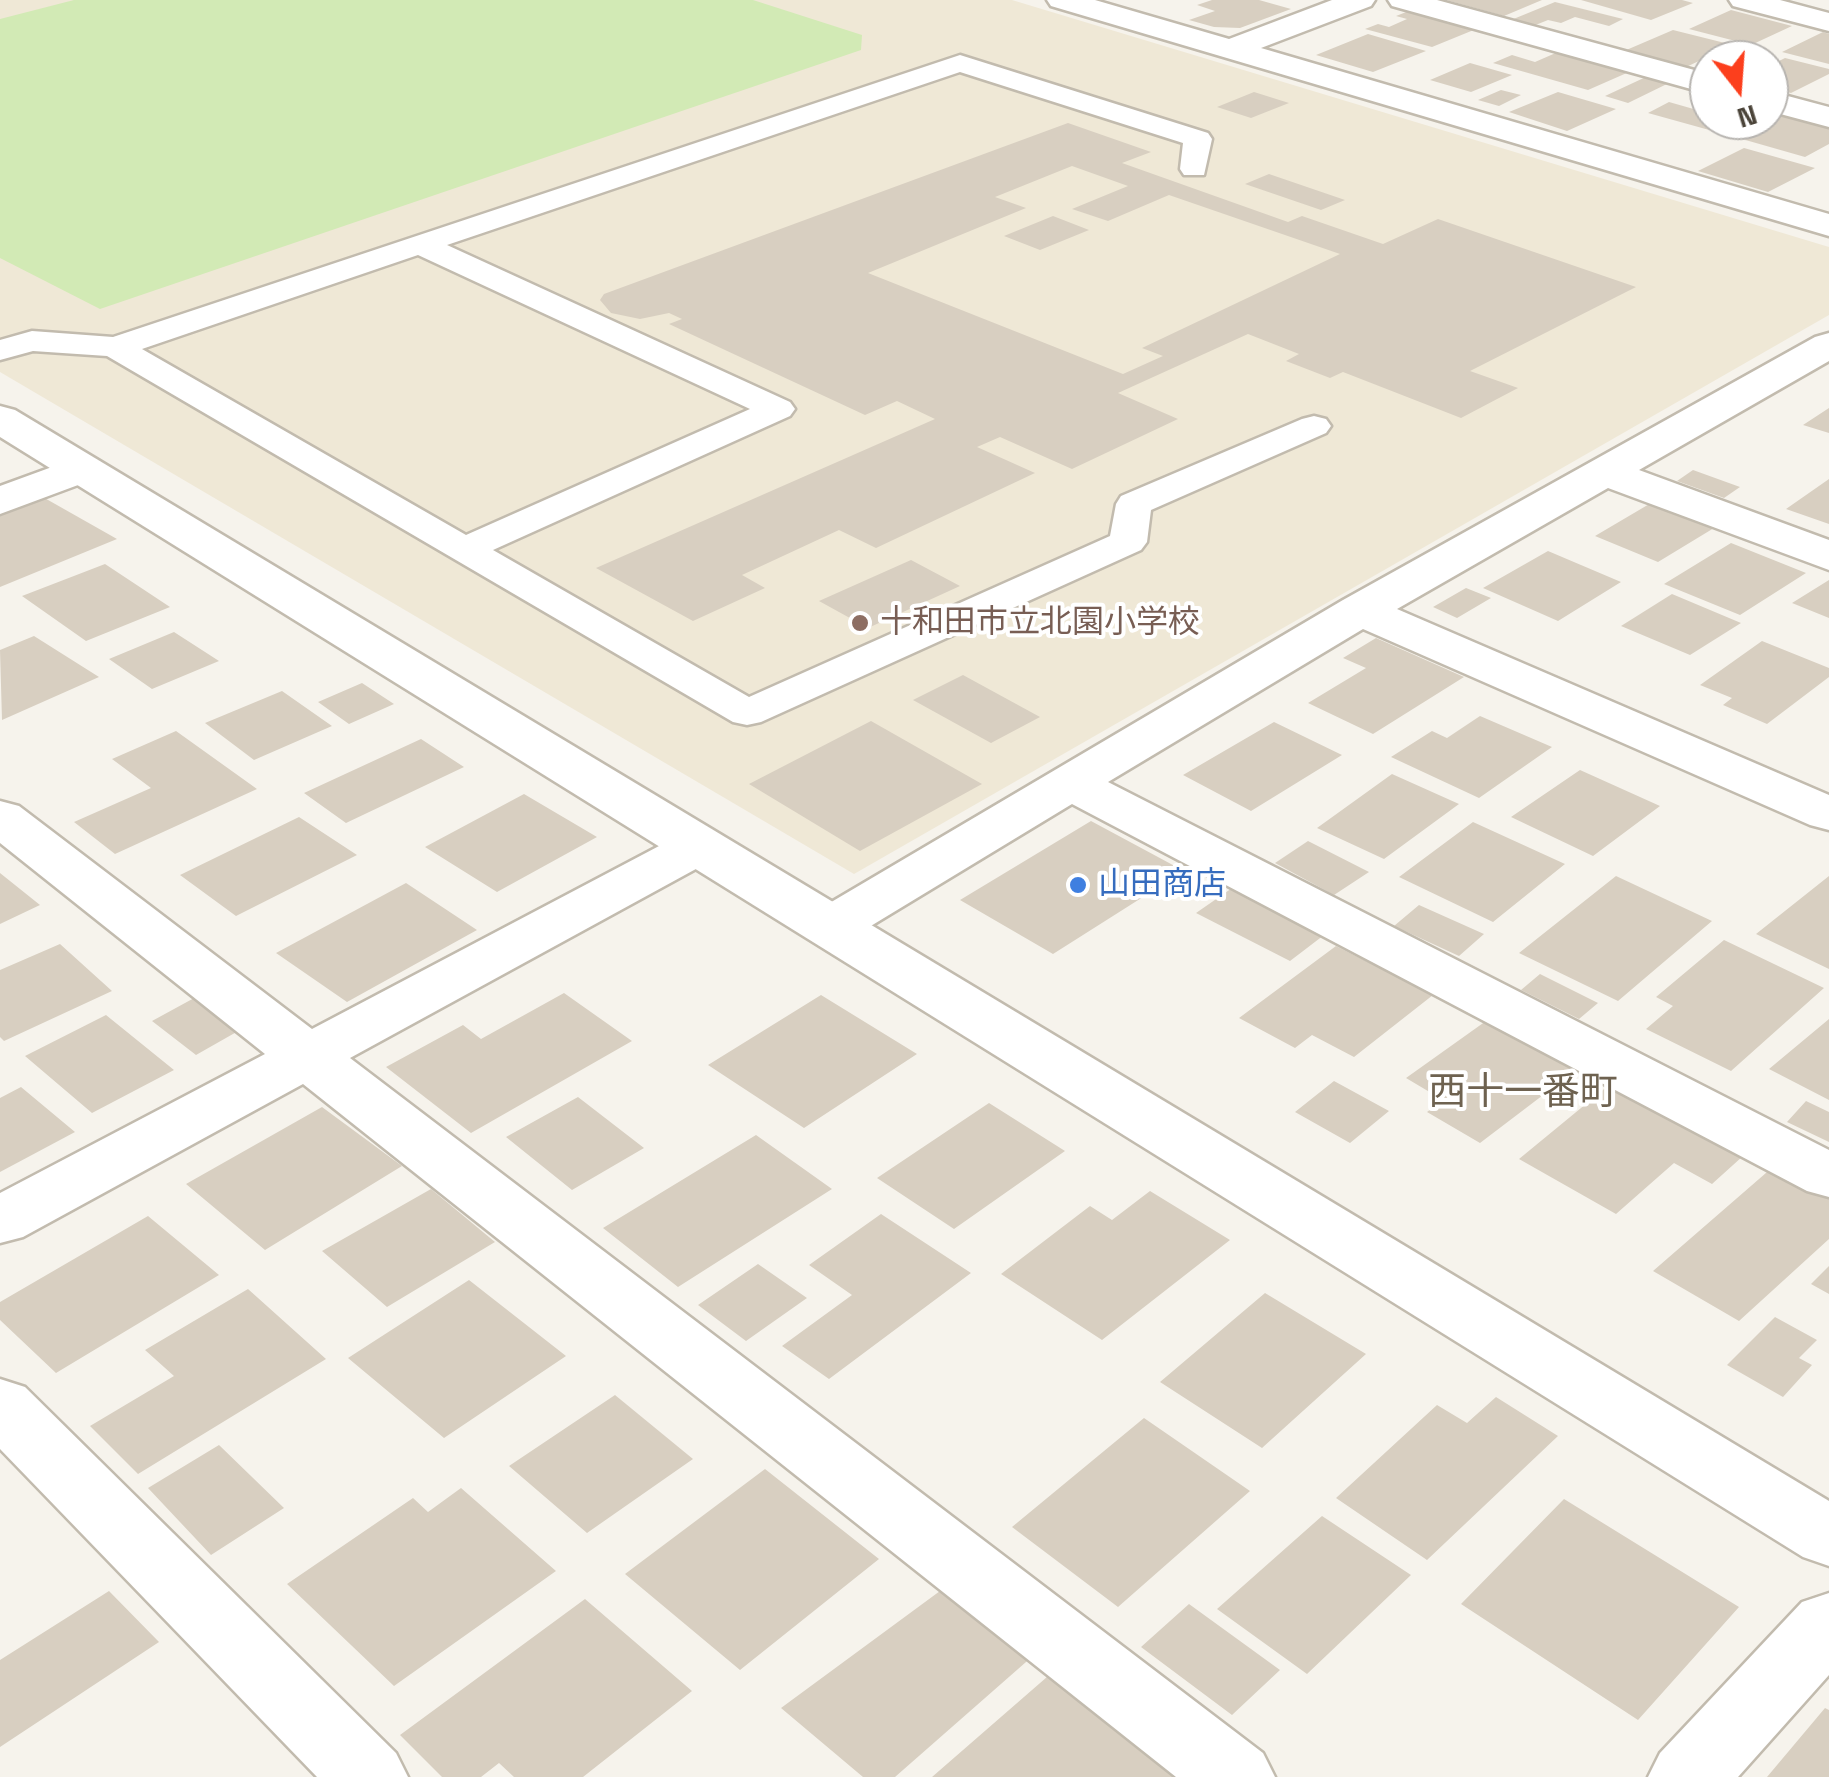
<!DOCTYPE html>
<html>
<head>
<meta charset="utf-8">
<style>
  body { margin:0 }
  #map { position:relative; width:1829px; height:1777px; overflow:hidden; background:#f6f3ec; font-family:"Space Grotesk",sans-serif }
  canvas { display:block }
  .north { position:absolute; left:1689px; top:40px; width:100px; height:100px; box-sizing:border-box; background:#fff; border:2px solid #b7b4b0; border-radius:50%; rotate:163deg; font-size:28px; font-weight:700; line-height:40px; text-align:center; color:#4b4439 }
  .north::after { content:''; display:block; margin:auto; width:35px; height:45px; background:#fc3f1d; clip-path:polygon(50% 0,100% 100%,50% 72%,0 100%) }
</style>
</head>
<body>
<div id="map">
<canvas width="1829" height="1777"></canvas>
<div class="north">N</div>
</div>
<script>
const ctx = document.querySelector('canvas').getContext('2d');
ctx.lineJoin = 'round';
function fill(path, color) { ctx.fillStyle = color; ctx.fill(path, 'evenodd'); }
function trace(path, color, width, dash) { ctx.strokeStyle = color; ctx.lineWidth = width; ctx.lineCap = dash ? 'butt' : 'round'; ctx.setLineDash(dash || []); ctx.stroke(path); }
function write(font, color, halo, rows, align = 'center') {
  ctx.font = font + ' "Space Grotesk","Noto Sans JP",sans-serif'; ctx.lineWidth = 8; ctx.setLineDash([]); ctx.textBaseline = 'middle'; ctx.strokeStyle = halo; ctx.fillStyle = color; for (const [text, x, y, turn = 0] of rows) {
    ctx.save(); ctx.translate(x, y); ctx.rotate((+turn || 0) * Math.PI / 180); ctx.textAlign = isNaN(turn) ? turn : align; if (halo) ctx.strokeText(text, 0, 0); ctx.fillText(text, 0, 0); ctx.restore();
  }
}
fill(new Path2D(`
  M0 0H1012L1829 247V315L854 874 0 372Z`), '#efe8d6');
fill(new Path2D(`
  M74 0H753L862 35 861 50 100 309 0 258V19Z`), '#d2eab5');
fill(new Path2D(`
  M1212 0H1259L1291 9 1240 28 1214 27 1189 20 1215 11 1197 5Z
  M1446 0H1542L1504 16Z
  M1581 0H1682L1693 3 1651 20Z
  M1555 2 1623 19 1609 26 1575 17 1561 23 1548 20 1533 26 1511 20Z
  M1414 9 1481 27 1432 47 1365 29 1378 24 1389 27 1407 19 1396 16Z
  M1731 10 1792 26 1751 45 1689 29Z
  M1673 30 1733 45 1684 68 1624 51Z
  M1823 32 1829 34V64L1782 52Z
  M1368 34 1426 51 1373 72 1316 55Z
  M1558 52 1629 72 1588 90 1493 63 1512 55 1535 62Z
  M1785 58 1829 69V74L1791 93 1769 88V66Z
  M1470 63 1512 75 1471 92 1430 80Z
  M1648 76 1671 82 1628 103 1605 96Z
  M1501 90 1521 95 1499 106 1478 100Z
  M1254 92 1289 103 1251 118 1217 107Z
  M1558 92 1616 109 1567 131 1509 112Z
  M1669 102 1697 110 1709 104V120H1745L1720 133 1648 113Z
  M1780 114 1829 128V144L1805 157 1735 137Z
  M1068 123 1151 152 1122 163 1288 222 1302 216 1383 244 1438 219 1636 287 1470 371 1518 388 1461 418 1343 372 1330 378 1286 361 1299 354 1248 334 1118 393 1178 419 1072 469 1000 437 977 447 1035 473 876 548 839 530 742 575 765 588 693 621 596 568 935 419 897 401 865 415 669 324 682 319 669 313 640 319 611 313 600 300 604 294ZM1072 166 1128 186 1072 209 1108 221 1169 195 1340 254 1142 348 1163 356 1123 374 868 273 1026 208 995 197Z
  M1744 148 1815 168 1768 192 1698 171Z
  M1269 174 1345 200 1321 210 1245 184Z
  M1053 216 1089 230 1040 250 1004 236Z
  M1829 408V433L1803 425Z
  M1693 470 1740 487 1724 498 1677 481Z
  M1829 479V524L1786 509Z
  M41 496 117 539 0 587V512Z
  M1651 503 1714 528 1658 562 1595 536Z
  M1731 543 1806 573 1740 615 1664 584Z
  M1548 551 1621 582 1558 621 1483 588Z
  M911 560 960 586 868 628 819 601Z
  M105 564 170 607 86 641 22 596Z
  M1829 580V618L1792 603Z
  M1466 588 1491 598 1457 618 1433 607Z
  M1672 594 1741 623 1690 655 1621 626Z
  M174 632 219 661 152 689 109 659Z
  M34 636 99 677 2 720 0 650Z
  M1376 638 1464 677 1373 734 1308 703 1366 668 1343 658Z
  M1762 641 1829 668V677L1767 724 1723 705 1732 698 1700 685Z
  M963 675 1040 717 991 743 913 700Z
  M362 683 394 704 349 724 318 702Z
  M282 691 332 726 254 760 205 723Z
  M1480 716 1552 747 1479 798 1391 757 1432 731 1447 738Z
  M871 721 982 784 860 851 749 784Z
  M1274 722 1342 755 1251 811 1183 775Z
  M176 731 257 789 115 854 74 822 151 788 112 759Z
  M421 739 464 767 346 823 304 793Z
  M1580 770 1660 806 1593 856 1511 817Z
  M1392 774 1459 804 1384 859 1317 828Z
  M524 794 597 837 497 892 425 847Z
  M299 817 357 855 236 916 180 875Z
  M1091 821 1184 871 1053 954 960 900Z
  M1473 822 1565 864 1493 922 1399 877Z
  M1308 841 1369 872 1334 895 1275 863Z
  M0 873 40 905 0 924Z
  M1616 876 1712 921 1618 1001 1519 953Z
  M1829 876V969L1756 934Z
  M406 883 477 930 347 1002 276 953Z
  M1235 886 1328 932 1290 961 1196 913Z
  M1419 905 1484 934 1459 956 1394 926Z
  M1724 940 1824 988 1731 1071 1646 1029 1673 1006 1656 997Z
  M60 944 112 991 4 1041 0 1037V970Z
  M1336 946 1433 995 1354 1057 1312 1035 1295 1048 1239 1018Z
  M1540 974 1598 1003 1579 1019 1521 990Z
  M564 993 632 1041 471 1133 386 1067 463 1025 481 1039Z
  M821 995 917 1054 804 1128 708 1065Z
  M196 997 240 1030 196 1055 152 1021Z
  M106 1015 174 1070 92 1113 25 1056Z
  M1829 1019V1100L1769 1069Z
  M1486 1021 1576 1070 1480 1143 1427 1112 1443 1100 1406 1078Z
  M1334 1081 1389 1111 1350 1143 1295 1112Z
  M1609 1085 1743 1156 1712 1184 1674 1163 1616 1214 1519 1159Z
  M21 1087 75 1132 0 1172V1098Z
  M578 1097 644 1148 572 1190 506 1137Z
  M1806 1101 1829 1112V1142L1787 1122Z
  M989 1103 1065 1151 954 1229 877 1178Z
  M322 1107 402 1166 265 1250 186 1184Z
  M756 1135 832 1189 678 1287 603 1228Z
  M1774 1166 1829 1196V1239L1739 1321 1653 1271Z
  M431 1189 495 1242 387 1307 322 1251Z
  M1150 1191 1230 1240 1102 1340 1001 1274 1090 1206 1112 1220Z
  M881 1214 971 1273 829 1379 782 1346 852 1295 809 1265Z
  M148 1216 219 1275 56 1373 0 1320V1302Z
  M758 1264 807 1298 746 1341 698 1305Z
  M1829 1266V1294L1811 1284Z
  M469 1280 566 1356 444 1438 348 1358Z
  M248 1289 326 1359 138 1474 90 1426 174 1376 145 1350Z
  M1265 1293 1366 1354 1262 1448 1160 1382Z
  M1775 1317 1817 1340 1799 1358 1812 1365 1783 1397 1727 1365Z
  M615 1395 693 1459 587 1533 509 1466Z
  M1496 1397 1558 1436 1427 1560 1336 1498 1437 1405 1467 1423Z
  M1144 1418 1250 1491 1118 1607 1012 1527Z
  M219 1445 284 1508 211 1555 148 1488Z
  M765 1469 879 1559 740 1670 625 1574Z
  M461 1488 556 1571 394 1686 287 1584 413 1498 428 1512Z
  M1564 1499 1739 1607 1638 1720 1461 1604Z
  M1322 1516 1411 1575 1307 1674 1217 1609Z
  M109 1591 159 1642 0 1747V1660Z
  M940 1591 1034 1655 895 1777H863L781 1708Z
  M585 1599 692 1691 583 1777H514L499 1763 481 1777H442L400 1735Z
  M1189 1604 1280 1670 1232 1715 1141 1647Z
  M1055 1670 1194 1777H932Z
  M1825 1708 1829 1710V1777H1767Z`), '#d8cfc1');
const service = new Path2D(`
  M960 55 1208 133 1212 139 1204 175H1184L1180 169 1183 143 960 72 447 245 790 402 795 409 790 416 493 550 749 697 1110 536 1116 504 1121 496 1302 419 1314 416 1326 419 1331 426 1326 433 1151 510 1147 542 1141 550 761 722 747 725 733 722 107 356 33 351 0 360V340L32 331 113 337ZM418 255 750 409 466 535 142 349Z`);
const minor = new Path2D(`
  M1047 0H1095L1229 39 1332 0H1375L1371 6 1261 48 1829 214V236L1051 6Z
  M1388 0H1437L1709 74V94L1392 6Z
  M1729 0H1780L1829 13V31L1733 6Z
  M1769 91 1829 107V127L1769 111Z
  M1829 333V361L1639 470 1829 540V570L1608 488 1397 609 1829 795V830L1810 825 1363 629 1108 782 1829 1150V1197L1807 1191 1072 804 851 938 831 943 811 938 803 926 811 914 1343 600 1815 337Z
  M82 456 97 460 104 469 97 478 0 514V486Z
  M0 801 19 806 312 1029 678 836 697 831 716 836 724 847 716 858 350 1058 1263 1753 1275 1777H1176L303 1084 23 1237 0 1243V1193L265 1054 0 843Z
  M0 1379 25 1387 396 1753 408 1777H317L0 1449Z
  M1829 1593V1675L1738 1777H1648L1660 1753 1802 1602Z`);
const tertiary = new Path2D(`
  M0 406 15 410 1829 1501V1566L1803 1557 0 437Z`);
trace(service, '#c2bbae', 5);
trace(minor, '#c2bbae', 5);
trace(tertiary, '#c2bbae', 5);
fill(service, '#fff');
fill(minor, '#fff');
fill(tertiary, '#fff');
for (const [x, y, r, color] of [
  [860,623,10,"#8d6e63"],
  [1078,885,10,"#3f7fe0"]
]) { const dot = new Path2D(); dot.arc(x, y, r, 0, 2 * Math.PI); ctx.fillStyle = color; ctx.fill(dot); trace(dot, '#fff', 4); }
write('32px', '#785e54', '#fff', [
  ["十和田市立北園小学校",880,623]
], 'left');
write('32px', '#366cbe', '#fff', [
  ["山田商店",1098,885]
], 'left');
write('38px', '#6e6250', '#fff', [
  ["西十一番町",1523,1094]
]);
</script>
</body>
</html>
